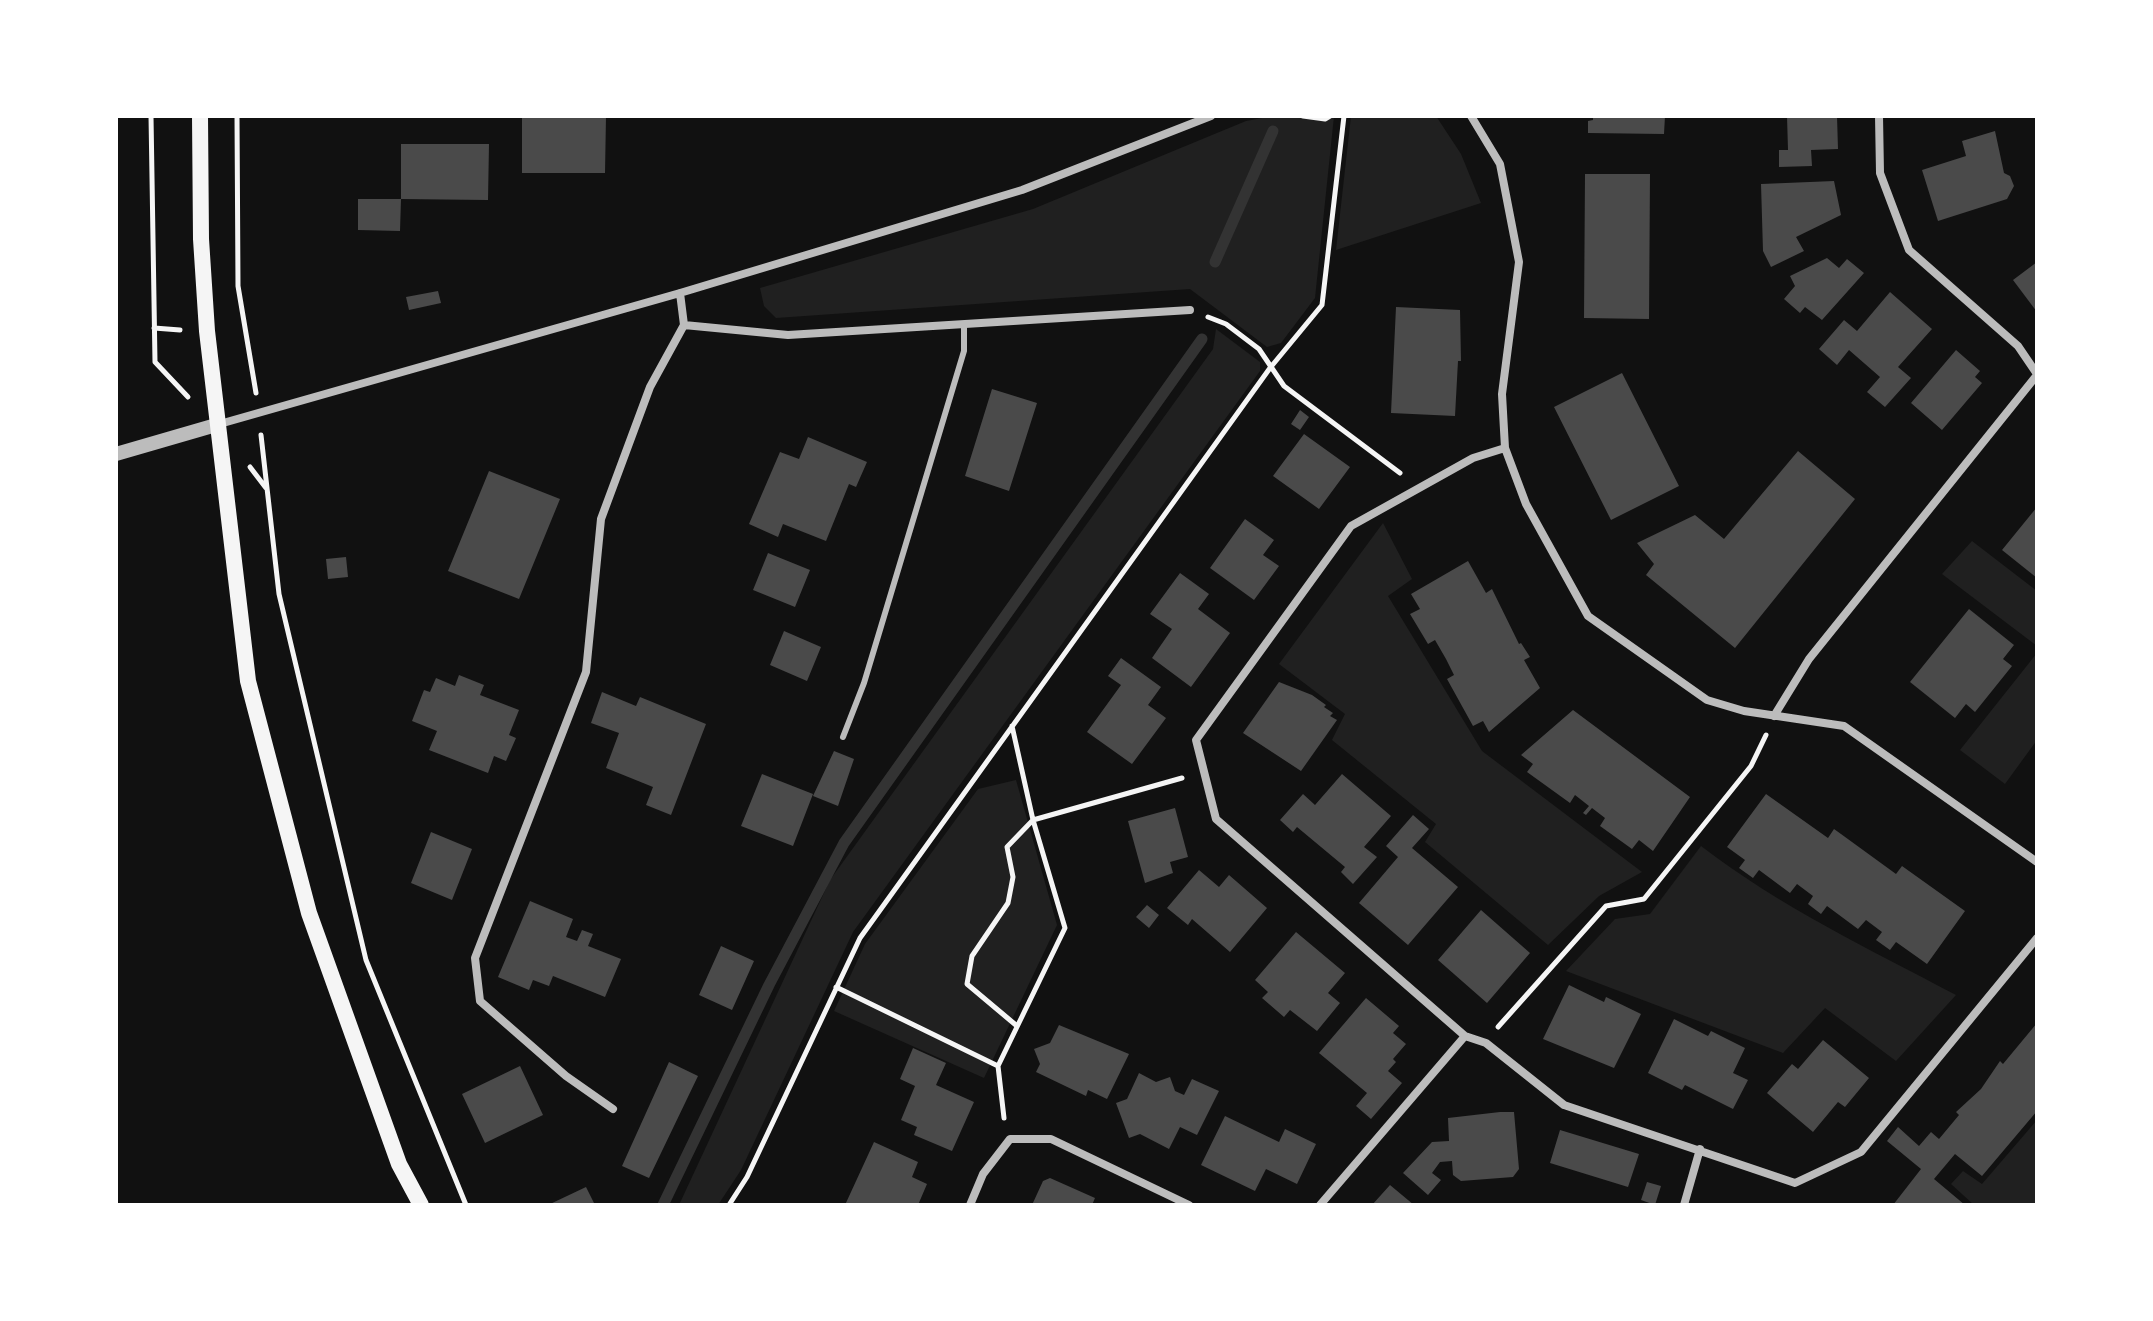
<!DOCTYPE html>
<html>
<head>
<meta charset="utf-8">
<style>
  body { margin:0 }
  #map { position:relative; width:2153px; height:1321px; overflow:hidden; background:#111; font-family:"Fira Sans Condensed",sans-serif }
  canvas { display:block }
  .frame { position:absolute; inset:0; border:118px solid #fff; pointer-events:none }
</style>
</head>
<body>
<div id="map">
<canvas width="2153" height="1321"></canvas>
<div class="frame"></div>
</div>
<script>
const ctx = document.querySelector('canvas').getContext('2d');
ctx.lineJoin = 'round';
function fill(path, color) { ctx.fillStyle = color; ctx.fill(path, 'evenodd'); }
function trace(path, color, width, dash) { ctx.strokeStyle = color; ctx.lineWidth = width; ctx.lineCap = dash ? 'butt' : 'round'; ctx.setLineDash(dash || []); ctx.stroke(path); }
fill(new Path2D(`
  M1273 116H1334L1315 298 1281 343 1267 347 1190 289 776 318 764 306 760 288 1033 209 1246 121Z
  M1351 116H1436L1461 154 1481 203 1336 250Z
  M1216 329 1260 362V371L853 932 741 1170 718 1205H679L830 880 1213 349Z
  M1383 523 1412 579 1388 596 1482 751 1642 872 1599 896 1548 945 1425 842 1436 824 1332 740 1345 714 1279 664Z
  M1972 541 2037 591V646L1942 574Z
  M2037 653V740L2005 784 1960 750Z
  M1016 780 1057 925 984 1078 834 1011 865 944 978 789Z
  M1701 846C1779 906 1869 949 1956 995L1896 1061 1825 1008 1783 1053 1566 971 1615 919 1650 914Z
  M2037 1120V1205H1974L1951 1184 1963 1171 1982 1184Z`), '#202020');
trace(new Path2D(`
  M1215 262 1273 131
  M663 1205 769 985 844 843 1202 339`), '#333', 11);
fill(new Path2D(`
  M522 116H606L605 173H522Z
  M1593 116H1665L1664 134 1588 133V121L1593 120Z
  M1787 116H1837L1838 149 1811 150 1812 166 1779 167V150H1788Z
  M1995 131 2004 173 2010 176 2014 186 2007 199 1938 221 1922 170 1966 156 1962 141Z
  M401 144H489L488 200 401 199Z
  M1585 174H1650L1649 319 1584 318Z
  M1834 181 1841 215 1796 237 1804 251 1771 267 1763 251 1761 184Z
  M358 199H401L400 231 358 230Z
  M1827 258 1839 268 1847 259 1864 273 1822 320 1805 307 1800 313 1784 299 1795 286 1790 276Z
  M2037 262V312L2013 280Z
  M438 291 441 303 409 310 406 297Z
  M1890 292 1932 329 1898 367 1911 378 1885 407 1867 392 1880 377 1849 350 1837 365 1819 349 1844 320 1857 331Z
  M1396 307 1460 310 1461 361H1458L1455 416 1391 413Z
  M1956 350 1980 371 1975 377 1982 383 1942 430 1911 403Z
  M1622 373 1679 486 1611 520 1554 407Z
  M992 389 1037 403 1009 491 965 476Z
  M1300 410 1309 417 1300 430 1291 424Z
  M1304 434 1350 467 1319 509 1273 476Z
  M808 437 867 462 856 487 849 484 826 541 783 524 778 537 749 524 780 452 799 459Z
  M1798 451 1855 499 1735 648 1646 575 1654 564 1637 543 1695 515 1724 539Z
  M489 471 560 499 519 599 448 571Z
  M2037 507V578L2002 550Z
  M1245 519 1274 540 1263 555 1279 566 1254 600 1210 568Z
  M768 553 810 570 795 607 753 590Z
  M346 557 348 577 328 579 326 559Z
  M1468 561 1486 593 1492 589 1519 644 1521 643 1530 657 1524 660 1540 688 1489 732 1483 721 1473 726 1447 679 1454 675 1446 659 1435 640 1428 644 1410 614 1420 609 1411 594Z
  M1180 573 1209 594 1198 609 1230 633 1191 687 1152 658 1172 629 1150 614Z
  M1969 609 2014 645 2003 659 2012 666 1975 712 1966 704 1955 718 1910 682Z
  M784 631 821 647 807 681 770 665Z
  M1121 658 1161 687 1148 705 1166 718 1132 764 1087 732 1121 685 1108 676Z
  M459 675 484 685 480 695 519 710 509 735 516 738 506 761 494 756 488 773 429 750 437 731 412 721 424 690 430 692 436 678 455 686Z
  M1279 682 1312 695 1326 705 1324 707 1333 713 1330 716 1337 720 1301 771 1243 733Z
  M602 692 636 706 640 697 706 724 671 815 646 805 653 787 606 768 619 733 591 723Z
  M1573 710 1690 797 1653 851 1639 840 1632 849 1600 826 1605 818 1592 808 1586 815 1583 813 1589 806 1575 795 1570 803 1527 772 1533 764 1521 755Z
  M834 751 854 759 838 806 813 796Z
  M762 774 813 794 793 846 741 826Z
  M1342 774 1391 816 1364 847 1377 857 1353 884 1341 872 1345 867 1297 827 1293 832 1280 820 1303 794 1315 805Z
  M1766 794 1828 838 1834 829 1841 834 1896 874 1902 866 1965 911 1927 964 1896 942 1890 950 1876 940 1882 932 1866 920 1858 929 1827 906 1821 914 1808 904 1813 896 1797 884 1790 893 1759 870 1753 878 1739 868 1745 860 1727 847Z
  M1175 808 1188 857 1170 862 1173 873 1145 883 1128 821Z
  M1413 815 1429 829 1412 848 1458 887 1408 945 1359 903 1398 857 1386 846Z
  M431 832 472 849 452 900 411 883Z
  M1199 870 1219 887 1229 875 1267 908 1230 952 1192 919 1188 925 1167 908Z
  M530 901 573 919 566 937 577 941 582 930 593 934 588 946 621 959 605 997 553 976 549 986 533 980 529 990 498 977Z
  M1147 905 1159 915 1149 928 1136 917Z
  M1481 910 1530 953 1487 1003 1438 960Z
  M1296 932 1345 973 1328 993 1340 1003 1317 1031 1290 1010 1284 1017 1262 998 1268 992 1255 980Z
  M721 946 754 961 732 1010 699 995Z
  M1569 985 1604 1002 1606 997 1641 1014 1614 1068 1543 1039Z
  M1366 998 1399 1026 1393 1033 1406 1044 1393 1059 1396 1062 1388 1071 1402 1083 1371 1119 1356 1106 1367 1093 1319 1053Z
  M1674 1019 1708 1036 1711 1031 1745 1048 1733 1073 1748 1080 1733 1109 1685 1085 1682 1090 1648 1073Z
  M2037 1023V1111L1982 1176 1955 1154 1934 1179 1965 1205H1893L1921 1169 1887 1141 1898 1127 1919 1146 1931 1132 1939 1139 1959 1115 1956 1112 1981 1089 2000 1061 2003 1064Z
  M1059 1025 1129 1054 1107 1099 1088 1090 1086 1096 1036 1072 1040 1064 1034 1049 1050 1043Z
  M1823 1040 1869 1078 1845 1107 1838 1102 1813 1132 1767 1093 1792 1064 1798 1069Z
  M913 1048 946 1063 936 1085 974 1102 952 1151 914 1135 917 1127 901 1120 915 1086 900 1079Z
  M669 1062 698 1076 649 1178 622 1166Z
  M520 1066 543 1115 485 1143 462 1094Z
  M1139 1073 1156 1082 1170 1077 1175 1091 1184 1095 1192 1079 1219 1091 1197 1135 1180 1127 1169 1149 1140 1134 1129 1138 1116 1103 1127 1099Z
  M1500 1112H1514L1519 1169 1513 1177 1461 1181 1453 1175 1452 1161 1440 1162 1432 1173 1441 1180 1428 1195 1403 1173 1432 1142 1449 1141 1448 1118Z
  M1225 1116 1279 1142 1285 1129 1316 1144 1297 1184 1266 1169 1255 1191 1201 1165Z
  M1560 1130 1639 1154 1628 1187 1550 1163Z
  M874 1142 918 1162 912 1177 927 1184 918 1205H845Z
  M1050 1178 1095 1198 1092 1205H1032L1043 1181Z
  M1647 1182 1661 1186 1655 1205 1641 1200Z
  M1390 1185 1414 1205H1372Z
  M586 1187 595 1205H548Z`), '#4a4a4a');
trace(new Path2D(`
  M151 116 155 362 188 397
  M237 116 238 286 256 393
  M1303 116 1325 119 1330 116
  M1208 317 1226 324 1259 349 1284 386 1400 473
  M154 328 180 330
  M261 435 279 594 366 960 466 1205
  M250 467 266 488
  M836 987 998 1066
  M1017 1026 967 984 972 956 1008 903 1013 877 1007 847 1033 820 1182 778
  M1498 1027 1606 906 1644 899 1751 766 1766 735
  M1004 1118 998 1066 1065 928 1033 820 1012 726
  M729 1205 747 1177 860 938 1270 368 1322 305 1344 116`), '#f5f5f5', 5);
trace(new Path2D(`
  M843 737 864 683 964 351V324`), '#bcbcbc', 6);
trace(new Path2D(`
  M1471 116 1500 164 1519 262 1502 394 1505 448 1526 504 1588 616 1707 700 1744 711 1844 726 2037 862
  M1879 116 1880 173 1909 250 2018 346 2037 374
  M684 325 788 335 1190 310
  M216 425 680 293 1022 190 1211 116
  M1505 448 1473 458 1351 526 1196 740 1216 819 1465 1036 1486 1043 1564 1105 1795 1183 1861 1152 2037 938
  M1774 716 1809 659 2037 375
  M613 1109 566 1076 480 1001 475 958 586 672 601 519 650 387 684 325 680 293
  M970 1205 983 1174 1010 1139H1051L1189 1205
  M1320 1205 1465 1036
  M1684 1205 1700 1149`), '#bcbcbc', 8);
trace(new Path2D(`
  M116 454 216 425`), '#bcbcbc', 14);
trace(new Path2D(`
  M200 116 201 239 207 331 248 681 309 913 399 1164 421 1205`), '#f5f5f5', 16);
</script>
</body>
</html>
